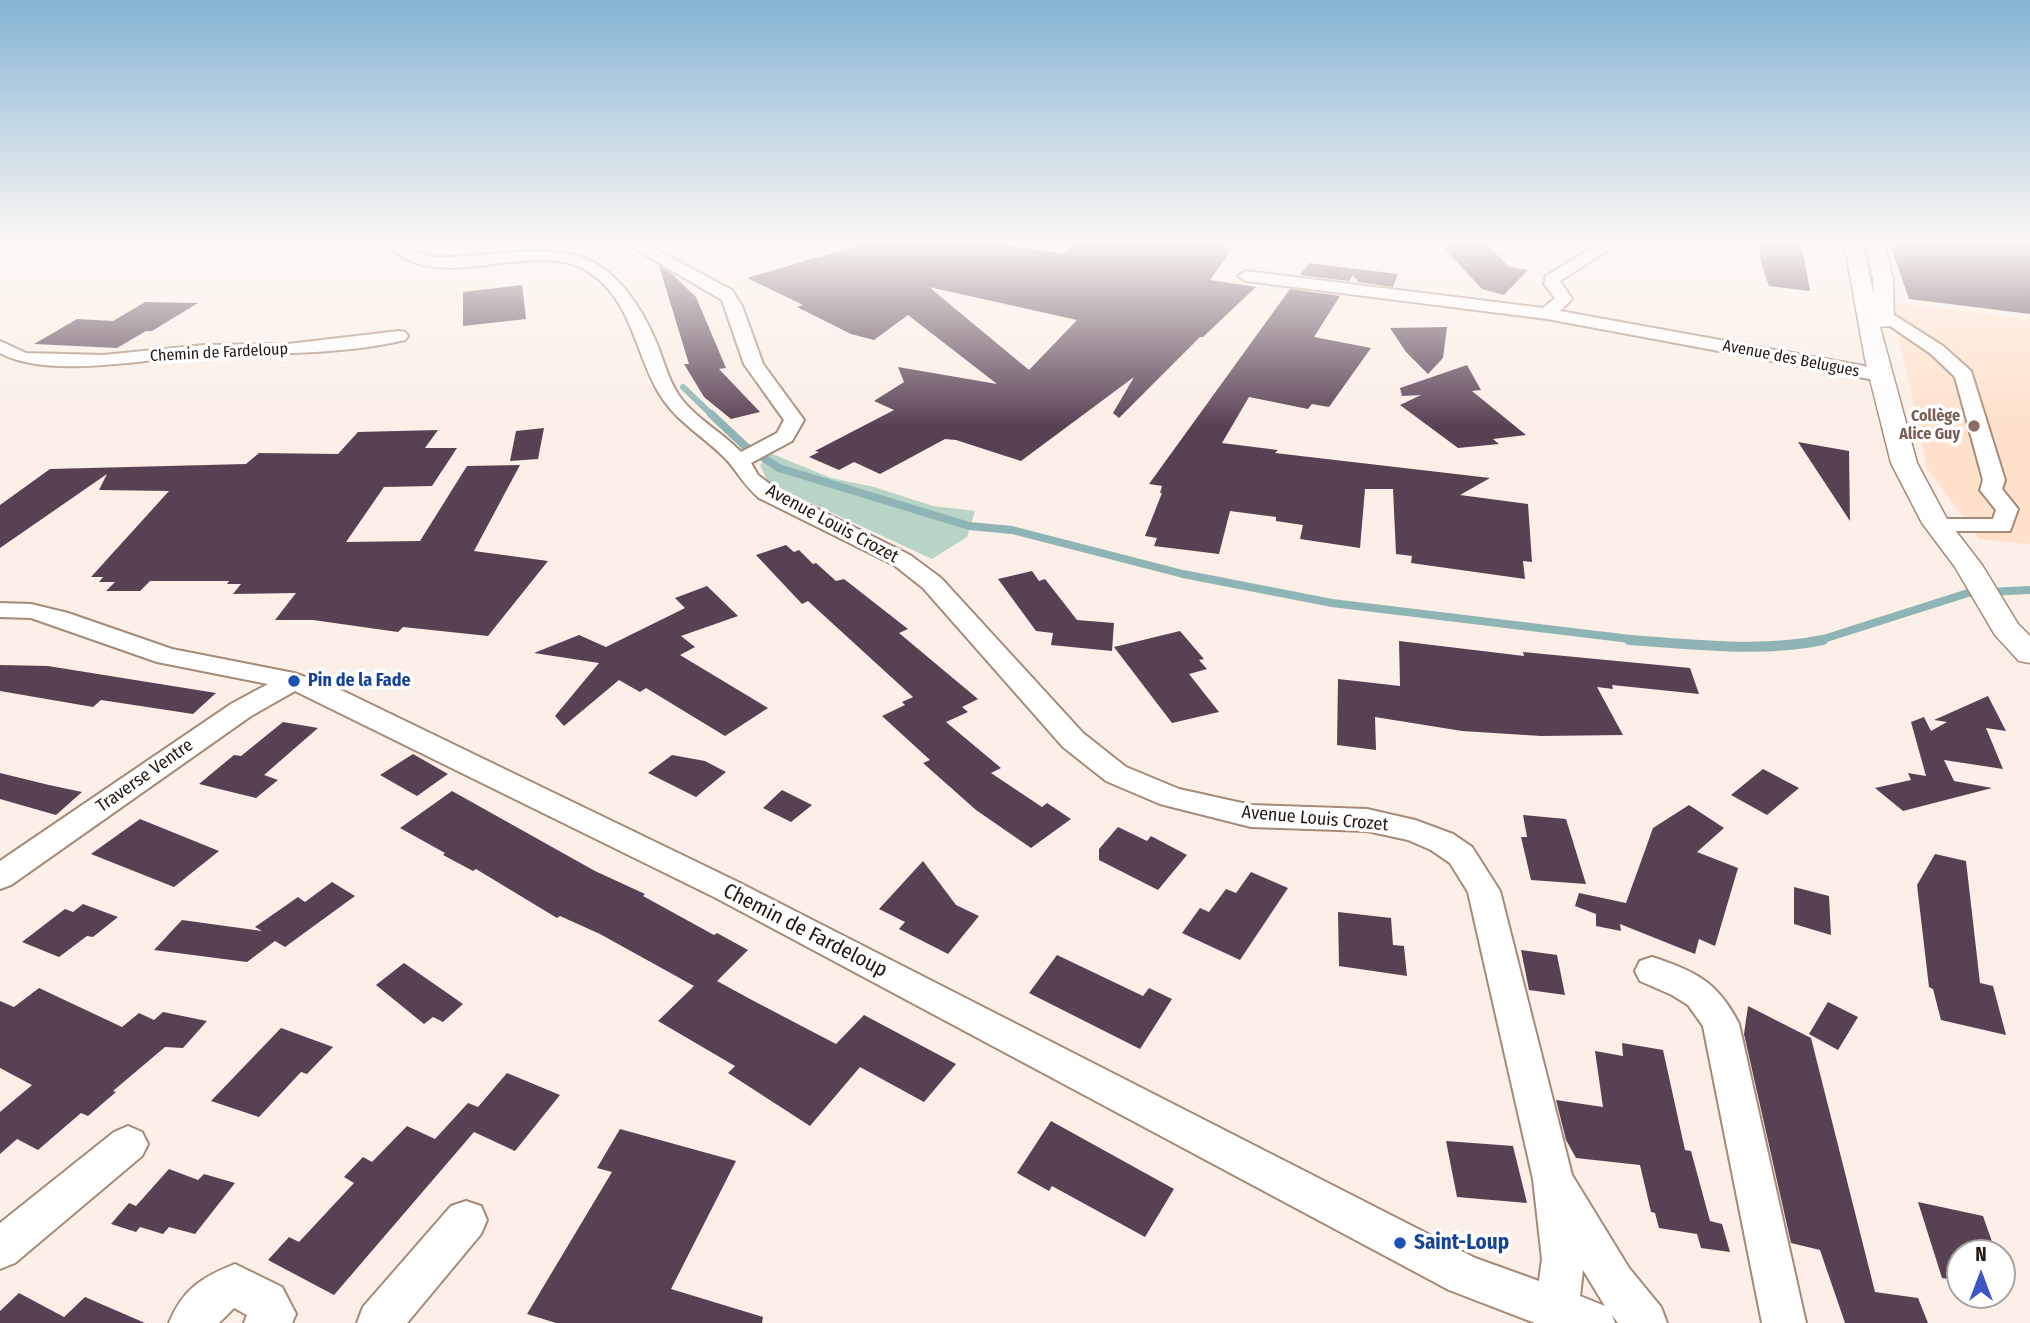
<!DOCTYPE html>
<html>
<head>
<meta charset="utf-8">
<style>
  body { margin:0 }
  #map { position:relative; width:2030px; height:1323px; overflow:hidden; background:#fbefe7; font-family:"Fira Sans Condensed",sans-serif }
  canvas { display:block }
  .north { position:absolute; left:1946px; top:1239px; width:70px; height:70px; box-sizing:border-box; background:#fff; border:2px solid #a7a3a0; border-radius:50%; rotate:0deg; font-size:19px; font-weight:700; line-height:28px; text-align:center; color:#231911 }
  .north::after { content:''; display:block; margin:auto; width:24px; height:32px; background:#3e55c8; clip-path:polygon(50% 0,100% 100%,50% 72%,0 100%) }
</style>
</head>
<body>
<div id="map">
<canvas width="2030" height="1323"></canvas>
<div class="north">N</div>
</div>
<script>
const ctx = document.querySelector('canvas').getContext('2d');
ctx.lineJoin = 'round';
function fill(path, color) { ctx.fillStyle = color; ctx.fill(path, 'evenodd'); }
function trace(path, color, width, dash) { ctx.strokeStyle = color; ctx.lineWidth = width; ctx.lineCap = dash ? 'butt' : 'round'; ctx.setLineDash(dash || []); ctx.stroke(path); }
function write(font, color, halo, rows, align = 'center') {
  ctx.font = font + ' "Fira Sans Condensed",sans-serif'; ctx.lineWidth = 7; ctx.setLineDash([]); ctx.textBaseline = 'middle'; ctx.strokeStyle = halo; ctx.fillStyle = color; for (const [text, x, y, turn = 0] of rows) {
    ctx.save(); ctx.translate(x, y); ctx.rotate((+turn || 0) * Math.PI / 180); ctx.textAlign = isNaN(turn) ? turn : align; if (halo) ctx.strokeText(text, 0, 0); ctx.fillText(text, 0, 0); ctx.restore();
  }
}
fill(new Path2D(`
  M1888 302 2030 319V544L1979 539 1927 468 1905 364Z`), '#fee0cb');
fill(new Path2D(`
  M770 453 831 478 874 487 933 506 975 511 967 537 932 559 768 483 760 465Z`), '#b7d4c6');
trace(new Path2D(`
  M683 387 713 416`), '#8eb4b6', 6);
trace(new Path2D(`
  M711 414 745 446 779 468 969 526 1012 530 1183 574 1332 603 1655 642
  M1814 642 1968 593 2030 590`), '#8eb4b6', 8);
trace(new Path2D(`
  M1629 640C1693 644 1760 653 1823 640`), '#8eb4b6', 10);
fill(new Path2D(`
  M869 242H989L1063 254 1077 242H1226L1224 246 1233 247 1210 280 1256 287 1203 337H1200L1119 418 1113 413 1134 377 1021 461 956 440 945 439 880 474 854 462 839 470 809 457 819 452 815 451 894 410 874 401 904 382 898 367 997 384 908 315 874 340 851 334 797 307 803 305 747 278ZM929 287 1077 320 1029 370Z
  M1438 242H1485L1509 267 1528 270 1504 295 1482 289Z
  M1758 242H1801L1810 291 1769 286 1761 263Z
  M1889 242H2030V314L1909 299Z
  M1309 263 1348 268 1398 274 1393 287 1358 282 1353 275 1349 281 1300 275Z
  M659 266 671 273 696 297 726 368 719 369 760 412 731 419 704 397 684 364H689Z
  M522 285 526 319 463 326V292Z
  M1290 289 1340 296 1314 337 1371 348 1329 407 1312 404 1308 409 1249 397 1222 443 1278 450 1275 453 1490 478 1460 495 1528 504 1532 562 1523 561 1525 579 1411 563 1412 556 1396 554 1393 489H1365L1360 548 1300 539 1303 525 1276 521V517L1230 511 1219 554 1154 546 1157 538 1145 536 1162 493H1160L1162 486 1149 484Z
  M145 302 198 303 152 331H146L117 348 34 344 77 319 113 321Z
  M1447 327 1443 358 1428 374 1406 352 1390 328Z
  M1467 365 1481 390 1472 391 1526 435 1493 439 1499 444 1458 448 1400 405 1421 395 1402 396 1400 388Z
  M544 428 538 459 510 461 516 431Z
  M438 430 425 448H457L432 486 384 487 346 542 420 541 467 466 520 465 474 551 548 561 488 636 403 627 398 632 313 620H275L296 593 233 594 241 584H227L229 581H150L140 591H106L115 582H99L103 577H91L169 491 99 490 107 474 0 548V505L50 469 246 464 259 453 338 454 358 432Z
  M1798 442 1849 451 1850 521Z
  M786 545 794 552 799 550 813 564 816 563 836 581 844 579 908 629 899 633 978 699 962 707 968 712 946 722 1001 768 991 773 1042 807 1047 803 1071 819 1031 848 976 810 923 763 930 760 882 716 905 705 902 702 913 697 808 601 802 604 756 555Z
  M1032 571 1039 581 1045 579 1077 620 1114 623 1112 651 1051 645 1053 633 1036 631 998 579Z
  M707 586 738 616 681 636 695 647 680 655 768 708 725 736 646 688 640 692 619 680 564 726 555 716 599 663 534 653 579 635 606 647 685 608 675 598Z
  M1180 631 1204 659 1199 660 1207 669 1189 674 1219 712 1172 723 1114 647Z
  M1399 641 1524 656 1523 652 1690 668 1699 694 1612 685 1613 689 1597 687 1623 735 1541 736 1462 731 1375 717 1376 750 1337 745 1338 679 1400 686Z
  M0 665 48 666 216 693 193 714 101 700 93 707 0 691Z
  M1988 696 2006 731 1986 728 2003 769 1944 760 1954 781 1992 788 1903 811 1875 788 1911 780 1908 773 1926 776 1911 722 1924 717 1931 731 1947 722 1934 720Z
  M283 722 318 728 264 775 278 780 256 798 199 784 234 755 241 756Z
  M413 754 448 774 417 796 380 775Z
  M672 755 705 761 726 772 696 797 648 773Z
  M1763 769 1799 788 1767 815 1731 795Z
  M0 773 49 785 82 792 56 815 0 799Z
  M782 790 812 805 791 822 763 808Z
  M452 791 595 871 645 894 643 896 714 935 717 933 748 950 717 981 750 999 836 1044 864 1015 956 1064 924 1102 860 1067 810 1126 728 1073 735 1066 658 1021 694 986 600 934 560 916 557 918 476 869 473 871 443 855 445 853 400 828Z
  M1689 805 1724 828 1697 852 1738 868 1715 946 1699 939 1695 954 1620 924 1621 931 1596 926V914L1575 906 1579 893 1626 903 1653 828Z
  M1523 815 1566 819 1586 884 1531 880 1521 837H1527Z
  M140 819 219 851 174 887 91 854Z
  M1118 827 1147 841 1151 836 1187 855 1158 890 1099 860V849Z
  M1935 854 1966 861 1980 983 1993 986 2006 1035 1941 1020 1933 989 1929 987 1917 885Z
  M923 861 956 905 979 916 948 954 899 929 905 922 879 909Z
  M1251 872 1288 888 1240 960 1182 933 1200 908 1209 912 1226 889 1236 893Z
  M332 882 355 896 285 947 275 941 247 962 154 950 182 920 262 931 255 927 298 897 305 902Z
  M1794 887 1829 896 1831 935 1794 924Z
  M83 904 118 917 93 937 87 936 59 957 22 942 65 909 73 912Z
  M1338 912 1391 918 1393 945 1404 946 1407 976 1339 966Z
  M1521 950 1557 955 1565 995 1529 990Z
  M1057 955 1143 996 1149 988 1172 999 1140 1049 1029 993Z
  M404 963 463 1004 443 1022 433 1017 424 1024 376 985Z
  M39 988 122 1027 139 1013 154 1020 163 1012 207 1021 183 1048 165 1047 113 1091 116 1092 88 1116 81 1113 38 1150 17 1139 0 1154V1112L32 1085 0 1068V1001L14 1007Z
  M1828 1002 1858 1017 1838 1050 1809 1034Z
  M1748 1006 1811 1038 1875 1292 1918 1298 1928 1323H1845L1820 1250 1791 1243 1744 1034Z
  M281 1028 333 1047 307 1074 301 1072 259 1117 211 1101Z
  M1622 1043 1663 1050 1685 1150 1691 1151 1710 1221 1722 1224 1730 1252 1701 1248 1697 1234 1659 1228 1655 1213 1651 1212 1640 1165 1576 1158 1566 1140 1556 1100 1603 1107 1595 1051 1623 1056Z
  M507 1073 560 1095 515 1151 474 1132 334 1295 268 1260 289 1237 299 1242 354 1183 344 1177 363 1157 372 1162 407 1126 435 1139 468 1103 478 1107Z
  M1051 1121 1174 1189 1145 1237 1052 1186 1049 1191 1017 1173Z
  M620 1129 736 1161 671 1289 763 1317 762 1323H556L527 1314 612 1172 597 1168Z
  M1446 1141 1513 1146 1527 1203 1457 1197Z
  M169 1169 198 1180 204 1174 235 1183 195 1234 169 1227 163 1234 140 1227 136 1232 111 1224 129 1203 136 1206Z
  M1918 1202 1983 1216 1996 1253H1960V1281L1942 1278Z
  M19 1293 64 1317 85 1297 145 1323H0V1311Z`), '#594154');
const minor = new Path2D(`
  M386 242H402L414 252 432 257C477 259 533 244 577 256 616 266 642 308 657 344 664 361 668 379 678 394 694 418 721 431 741 452L777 433 784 420 744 364 722 300 623 242H642L732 290 742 306 763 364 804 420 792 441 751 463 758 475 775 488 910 555 941 578 1083 733 1126 767 1179 789 1251 805 1367 809 1415 820 1453 834 1472 847 1500 891 1572 1175 1629 1268 1661 1307 1667 1323H1618L1612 1315 1615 1323H1535L1449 1290 716 898 295 691 251 716 11 885 0 889V861L231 704 268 684 157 662 31 618 0 617V603L31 604 68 613 172 649 294 673 339 689 738 882 1475 1258 1539 1281 1542 1259 1533 1179 1468 892 1450 863 1431 850 1408 840 1367 831 1251 827 1160 804 1106 781 1063 747 923 588 894 565 759 498C742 483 738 472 725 458 703 436 677 422 660 395 635 355 633 301 589 272 533 235 433 301 386 242ZM1583 1270 1605 1306 1580 1296Z
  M1601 242H1620L1560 281 1572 299 1560 311 1880 369 1889 375 1880 381 1547 319 1246 281 1238 276 1246 271 1543 308 1555 298 1544 284 1546 276Z
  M1883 308 1943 346 1971 371 2005 480 2002 489 2018 509 2010 531H1955L1947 529 1944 524 1947 519H1993L1996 510 1980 490 1983 480 1955 377 1931 354 1877 317 1875 313Z
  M399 331 405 332 408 336 405 340C343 355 270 353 207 355 151 358 49 380 0 353V341L26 353 103 355 205 345 288 344Z
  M1652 957C1695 971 1718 982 1739 1024L1806 1323H1762L1703 1026 1688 1005 1672 995 1640 981 1635 971 1640 961Z
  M128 1126 142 1132 148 1144 142 1156 15 1263 0 1269V1223L114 1132Z
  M466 1201 481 1206 487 1220 481 1234 407 1323H357L363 1307 451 1206Z
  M235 1264 282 1287 296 1314 292 1323H244L247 1315 234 1308 219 1323H169C183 1289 202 1277 235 1264Z`);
const tertiary = new Path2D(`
  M1844 242H1862L1873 292V278L1866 242H1884L1893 278 1894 322 1891 326 1880 327 1917 463 1948 521 1982 565 2018 624 2030 636V663L2019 661 1995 635 1955 567 1922 523 1891 463 1865 359Z`);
trace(minor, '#a68a77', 4);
trace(tertiary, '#a68a77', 3);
fill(minor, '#fff');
fill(tertiary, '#fff');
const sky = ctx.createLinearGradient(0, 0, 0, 427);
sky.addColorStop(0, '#84b4d4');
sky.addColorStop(0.57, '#fdf8f4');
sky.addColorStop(1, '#fdf8f400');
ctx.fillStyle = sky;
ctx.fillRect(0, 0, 2030, 427);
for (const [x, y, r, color] of [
  [1974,426,7,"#8d6e63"],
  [294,681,7,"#1a4fb4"],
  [1400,1243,7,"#1a4fb4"]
]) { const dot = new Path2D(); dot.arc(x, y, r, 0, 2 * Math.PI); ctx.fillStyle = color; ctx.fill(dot); trace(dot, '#fff', 2.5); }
write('16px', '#231911', '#fff', [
  ["Chemin de Fardeloup",219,353,-3],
  ["Avenue des Belugues",1791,359,11]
]);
write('bold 16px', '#785e54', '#fff', [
  ["Collège",1960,417],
  ["Alice Guy",1960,435]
], 'right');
write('18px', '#231911', '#fff', [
  ["Avenue Louis Crozet",832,524,28],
  ["Traverse Ventre",145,776,-35],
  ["Avenue Louis Crozet",1315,819,5]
]);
write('bold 18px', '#164399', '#fff', [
  ["Pin de la Fade",308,681]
], 'left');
write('21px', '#231911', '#fff', [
  ["Chemin de Fardeloup",805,931,27]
]);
write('bold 21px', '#164399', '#fff', [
  ["Saint-Loup",1414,1243]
], 'left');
</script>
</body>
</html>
